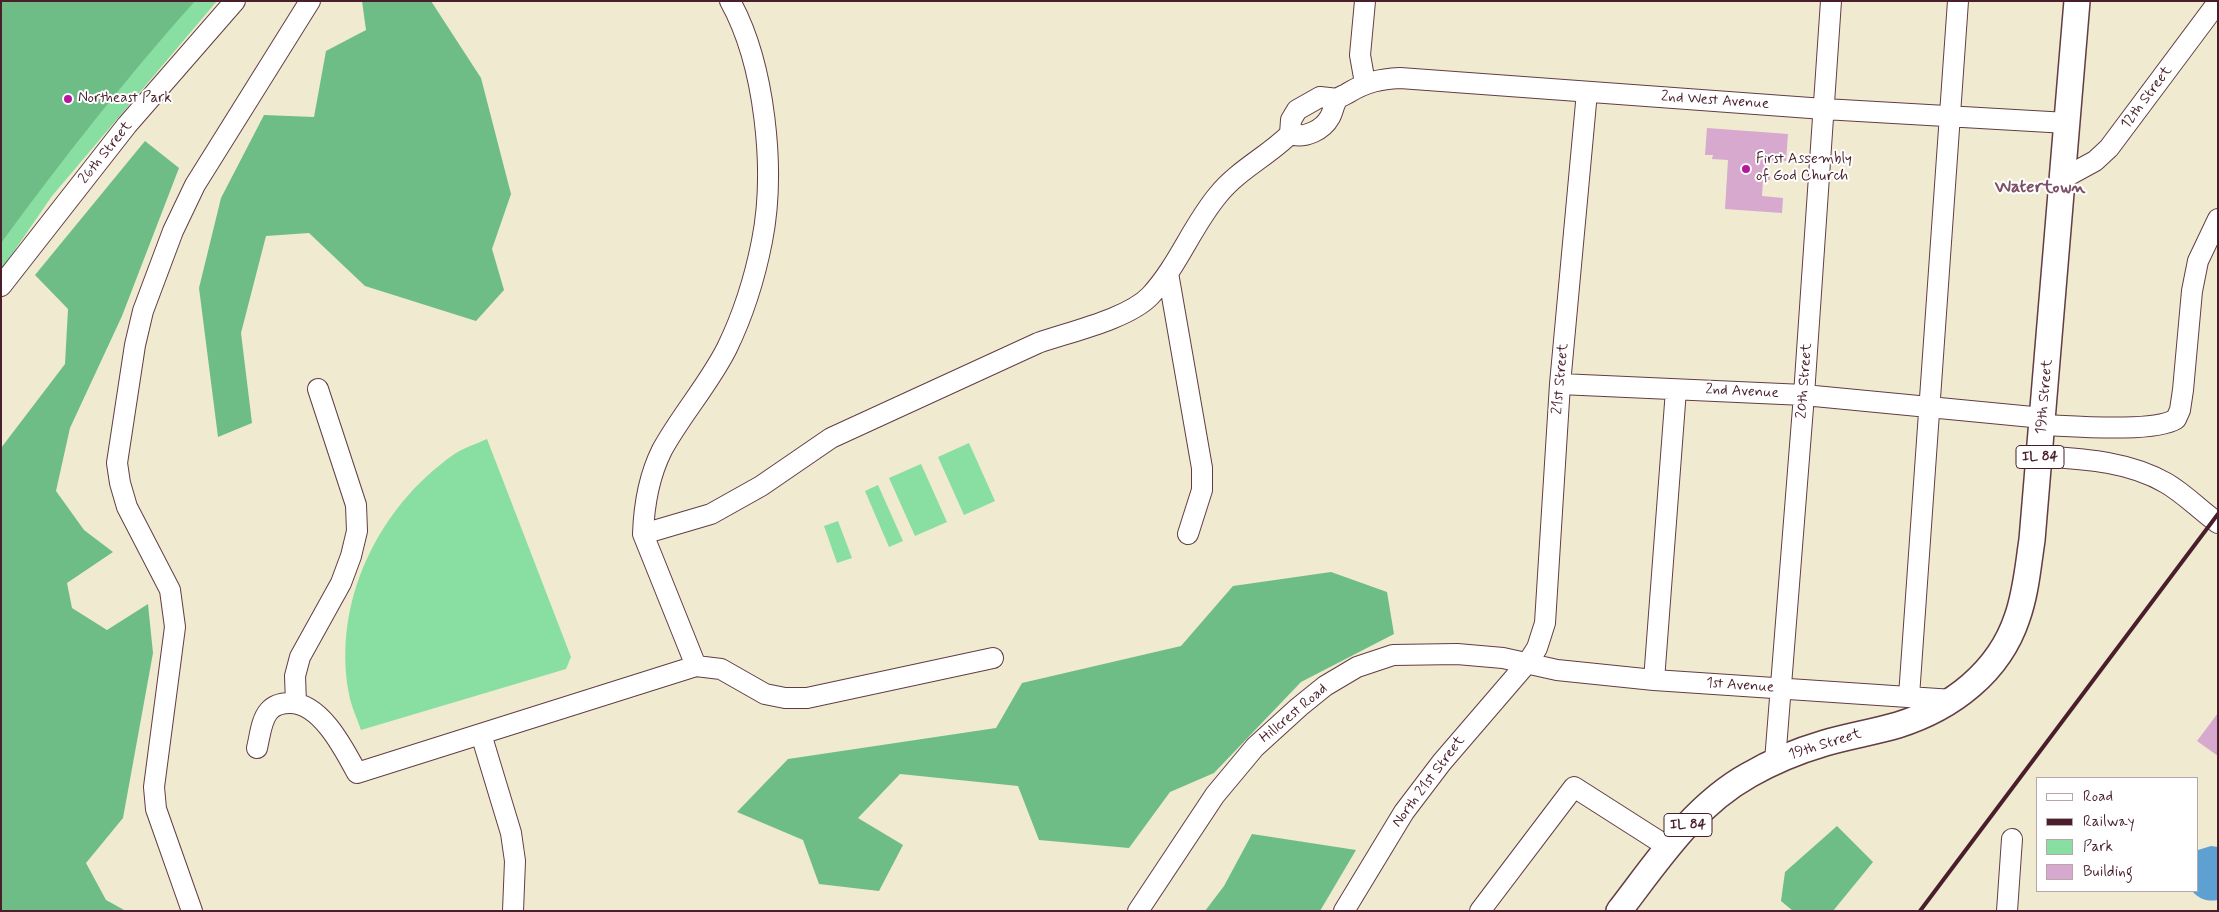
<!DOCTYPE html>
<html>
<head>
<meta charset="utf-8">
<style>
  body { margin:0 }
  #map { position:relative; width:2219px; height:912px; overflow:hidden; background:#efead0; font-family:Mynerve,sans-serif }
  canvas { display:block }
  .frame { position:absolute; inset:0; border:2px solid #4a1f2b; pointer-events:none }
  .legend { position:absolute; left:2036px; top:777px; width:162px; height:115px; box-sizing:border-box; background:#fff; border:1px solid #b7a5aa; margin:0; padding:6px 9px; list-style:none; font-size:15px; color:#4a1f2b }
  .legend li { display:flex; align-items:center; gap:10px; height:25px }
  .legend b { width:25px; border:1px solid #b7a5aa }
</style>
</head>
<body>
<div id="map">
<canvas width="2219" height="912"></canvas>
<div class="frame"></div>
<ul class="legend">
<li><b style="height:6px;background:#fff"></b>Road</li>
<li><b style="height:6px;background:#4a1f2b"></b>Railway</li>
<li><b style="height:14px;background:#89dea1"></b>Park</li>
<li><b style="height:14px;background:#d7a9cf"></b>Building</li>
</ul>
</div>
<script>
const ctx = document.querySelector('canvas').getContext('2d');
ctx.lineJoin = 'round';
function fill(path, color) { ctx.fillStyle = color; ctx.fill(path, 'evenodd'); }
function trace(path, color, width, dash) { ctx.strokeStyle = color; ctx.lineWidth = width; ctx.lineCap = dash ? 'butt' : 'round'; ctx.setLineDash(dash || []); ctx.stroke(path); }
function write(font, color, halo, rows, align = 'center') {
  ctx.font = font + ' Mynerve,sans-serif'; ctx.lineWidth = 4; ctx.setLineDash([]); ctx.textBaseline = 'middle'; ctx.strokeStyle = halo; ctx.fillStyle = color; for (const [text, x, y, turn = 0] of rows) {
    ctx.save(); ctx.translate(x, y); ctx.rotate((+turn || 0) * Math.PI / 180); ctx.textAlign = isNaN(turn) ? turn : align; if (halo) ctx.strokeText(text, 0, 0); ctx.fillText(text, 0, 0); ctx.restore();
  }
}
fill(new Path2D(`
  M1 1H217L52 196 1 270Z
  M487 439 571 657 566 669 361 730C357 718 351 706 349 694 332 602 378 508 453 455 463 448 476 444 487 439Z
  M969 443 995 501 964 515 938 457Z
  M921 464 947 522 915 536 889 478Z
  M878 485 903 541 889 547 865 491Z
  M838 521 852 558 837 563 824 526Z`), '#89dea1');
fill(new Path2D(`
  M1 1H195C127 77 61 161 1 243Z
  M362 1H431L481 78 511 194 492 249 504 290 476 321 365 286 309 233 266 236 241 333 252 423 218 437 199 288 221 198 264 115 314 117 326 51 366 30Z
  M145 141 179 168 122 316 70 428 56 491 84 530 113 552 67 583 72 608 107 630 148 604 153 653 123 818 86 863 106 900 126 911H1V448L65 364 68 309 35 275Z
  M1331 572 1387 592 1394 634 1301 682 1214 773 1170 792 1129 848 1039 840 1018 786 900 774 858 818 903 845 879 891 819 884 803 840 737 812 788 759 996 728 1022 683 1181 646 1233 586Z
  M1837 826 1873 862 1833 911H1793L1781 901 1785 872Z
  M1252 834 1356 850 1320 911H1205L1224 886Z`), '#6ebd87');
fill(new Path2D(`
  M2211 846 2218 847V900C2207 902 2199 899 2192 891H2198V850Z`), '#5fa0d2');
fill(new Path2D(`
  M1707 128 1788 134 1786 161 1777 160V164L1765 163 1764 174H1770V180H1763L1762 196 1783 198 1782 213 1725 209 1728 160 1712 159 1713 155H1705Z
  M2218 713V756L2197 741Z`), '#d7a9cf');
const minor = new Path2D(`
  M1365 83 1360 55 1365 1
  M1338 99 1320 97 1297 110 1291 120 1290 134C1305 139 1323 130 1330 117 1333 112 1334 103 1338 99 1340 96 1346 95 1348 93 1366 82 1380 79 1400 78L1824 109 2067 123
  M2062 179 2095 161 2109 148 2218 2
  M1168 273 1202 468V490L1188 534
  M1 286 127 125 235 1
  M1560 384 1804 395 2043 418
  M2043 425C2071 426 2154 433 2176 419L2180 410 2183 390 2192 291 2198 261 2218 219
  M2040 456C2083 459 2128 461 2166 483 2185 494 2201 511 2218 523
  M643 534 711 514 761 486 831 438 1038 343C1069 332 1128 319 1150 296 1178 266 1192 226 1218 195 1238 170 1268 156 1290 134
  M696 666 721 669 765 694 785 698H807L993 658
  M1654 680 1676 390
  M1909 696 1958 1
  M296 703 295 676 300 657 341 583 351 556 357 531 356 505 318 389
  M481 734 511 833 515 861 513 911
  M257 748C260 736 261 720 269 711 275 704 282 703 290 703 321 703 344 749 357 773L696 666 643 534C644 505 649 476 662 450 681 415 709 384 727 348 743 315 755 277 762 241 776 170 765 64 730 1
  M1775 761 1804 395 1831 1
  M192 911 156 809 154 787 175 627 170 590 127 507 120 483 117 463 135 345 143 311 173 231 195 185 310 1
  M1138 911 1215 795 1255 747 1299 707 1325 686 1357 667 1393 655 1457 654 1503 658 1557 670 1654 680 1953 700
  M1344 911 1404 812 1442 762 1528 662 1537 648 1545 623 1560 384 1587 92
  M1480 911 1574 787 1668 847
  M2007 911 2012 839`);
const major = new Path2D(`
  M1619 911C1657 862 1693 806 1749 775 1773 761 1798 751 1825 743 1849 736 1874 732 1898 725 1952 708 1999 672 2017 618 2026 593 2028 566 2032 540L2077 1`);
trace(minor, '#633d44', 22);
trace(major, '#633d44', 28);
trace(minor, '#fff', 20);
trace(major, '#fff', 25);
trace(new Path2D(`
  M1920 911 2218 514`), '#4a1f2b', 4);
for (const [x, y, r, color] of [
  [68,99,5,"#b5179e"],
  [1746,169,5,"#b5179e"]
]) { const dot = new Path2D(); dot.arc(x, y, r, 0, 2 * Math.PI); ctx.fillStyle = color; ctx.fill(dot); trace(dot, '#fff', 2); }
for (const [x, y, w] of [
  [2040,457,48],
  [1688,825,48]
]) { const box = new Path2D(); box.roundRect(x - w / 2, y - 11.5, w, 23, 4); ctx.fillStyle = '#fff'; ctx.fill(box); trace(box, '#4a1f2b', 1); }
write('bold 14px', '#4a1f2b', null, [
  ["IL 84",2040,457],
  ["IL 84",1688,825]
]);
write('15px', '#4a1f2b', '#fff', [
  ["12th Street",2147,98,-53],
  ["2nd West Avenue",1715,101,4],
  ["26th Street",106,153,-51],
  ["21st Street",1561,379,-85],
  ["20th Street",1805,381,-86],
  ["2nd Avenue",1742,392,3],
  ["19th Street",2045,397,-85],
  ["1st Avenue",1740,686,4],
  ["Hillcrest Road",1294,714,-40],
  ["19th Street",1825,745,-17],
  ["North 21st Street",1429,782,-53]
]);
write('15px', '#4a1f2b', '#fff', [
  ["Northeast Park",78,99],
  ["First Assembly",1756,160],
  ["of God Church",1756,177]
], 'left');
write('bold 18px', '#7b4f64', '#fff', [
  ["Watertown",2040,188]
]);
</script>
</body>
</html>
